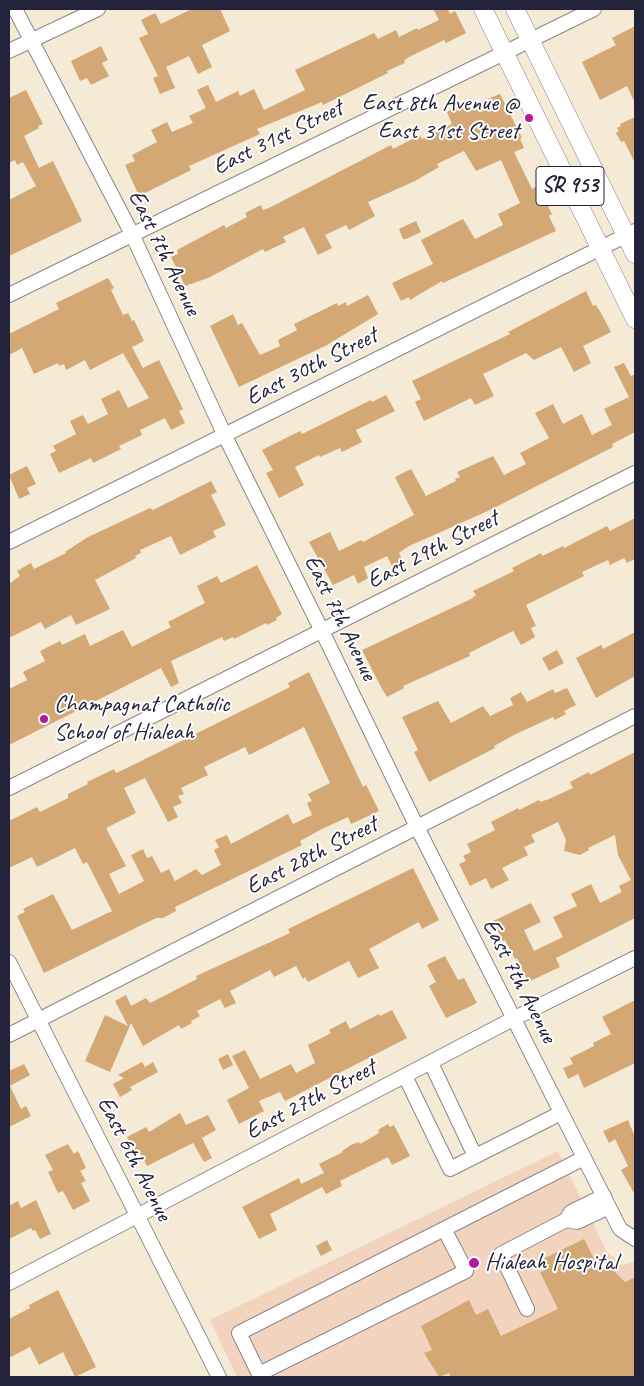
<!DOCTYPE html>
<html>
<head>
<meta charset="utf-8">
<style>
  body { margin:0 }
  #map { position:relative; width:644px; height:1386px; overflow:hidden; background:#f5ead5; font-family:Caveat,sans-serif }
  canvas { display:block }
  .frame { position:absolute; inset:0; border:10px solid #22223b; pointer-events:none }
</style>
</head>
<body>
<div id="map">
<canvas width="644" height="1386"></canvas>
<div class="frame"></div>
</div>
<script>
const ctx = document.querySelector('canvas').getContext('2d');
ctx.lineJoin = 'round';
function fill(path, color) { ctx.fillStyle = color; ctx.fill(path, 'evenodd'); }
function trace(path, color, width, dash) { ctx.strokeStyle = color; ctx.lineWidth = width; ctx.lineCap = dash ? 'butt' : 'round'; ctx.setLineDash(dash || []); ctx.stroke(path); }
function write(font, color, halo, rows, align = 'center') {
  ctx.font = font + ' Caveat,sans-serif'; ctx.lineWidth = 4; ctx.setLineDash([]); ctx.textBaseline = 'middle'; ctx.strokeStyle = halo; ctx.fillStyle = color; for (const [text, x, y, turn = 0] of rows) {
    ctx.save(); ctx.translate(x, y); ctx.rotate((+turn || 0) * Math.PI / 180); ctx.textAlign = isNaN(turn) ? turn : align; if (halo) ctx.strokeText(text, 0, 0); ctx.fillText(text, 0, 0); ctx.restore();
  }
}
fill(new Path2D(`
  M558 1151 607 1252 622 1265 635 1262V1377H237L210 1320Z`), '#f2d4be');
fill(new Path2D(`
  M192 9H220L230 31 202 45 212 67 198 74 189 56 166 67 175 88 160 94 153 78 158 76 139 38 148 34 141 20 155 13 161 24Z
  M433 9H448L450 14 455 11 466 33 446 43 444 40 409 57 404 61 405 63 387 71 388 73 323 105 322 102 257 129 260 134 189 166 191 170 139 196 125 165 135 161 132 155 157 142 151 130 167 122 172 132 193 123 189 116 206 108 197 90 208 85 216 102 238 91 240 96 254 89 264 110 305 90 295 70 374 33 378 39 396 30 399 37 417 28 418 30 439 20Z
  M635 26V103L627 86 600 100 582 62 616 45 612 38Z
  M101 46 108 60 102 63 109 76 91 85 87 78 80 81 71 61Z
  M26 90 43 124 38 126 39 128 24 136 39 168 53 161 82 221 9 256V200L36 186 23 162 17 165 15 160 9 163V98Z
  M500 94 522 138 520 139 524 148 514 152 532 189 538 186 552 214 549 216 556 231 443 283 442 281 410 300 409 297 401 301 392 283 433 264 421 240 463 219 475 239 503 225 498 214 520 203 501 160 476 171 464 151 437 164 439 167 415 181 368 202 375 216 349 230 346 225 325 235 332 248 318 255 304 227 283 237 286 242 265 252 263 249 208 278 185 286 171 257 178 254 177 250 224 225 226 228 247 217 245 213 261 205 263 210 269 208 391 145 393 149 420 135 422 139 452 124 447 112 461 104 463 107 472 103 474 105Z
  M635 117V163L624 141 621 142 616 133 619 131 617 128 621 126 620 124Z
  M416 221 421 232 406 239H403L399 229Z
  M108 278 114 288 111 290 123 315 128 313 132 321 134 320 144 341 132 347 143 368 159 360 183 409 179 411 185 423 171 430 165 418 140 430 142 435 119 446 121 449 93 463 91 458 59 473 50 454 56 451 53 446 76 434 70 421 83 415 88 424 108 414 101 399 119 390 128 408 149 398 123 353 90 370 85 360 66 370 64 364 59 366 58 363 34 374 22 348 9 355V334L59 309 56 303Z
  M586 291 593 306 596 305 601 313 611 332 583 346 591 363 574 372 561 347 534 360 526 353 483 374 494 396 475 405 471 398 424 421 415 402 421 399 412 381 510 334 508 332Z
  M368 295 378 314 327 345 239 387 210 326 233 314 238 325 242 323 260 355 280 346 278 340 297 330 294 324 337 303 338 306 346 302 347 306Z
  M624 363 631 376 635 374V432L612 444 613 447 490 510 409 546 399 553 404 563 393 568 387 556 364 567 368 578 358 584 354 575 333 585 309 542 330 532 339 551 361 540 363 542 414 515 395 477 411 469 426 496 456 481 455 479 460 477 457 472 493 456 504 475 526 464 520 453 549 438 535 413 553 404 563 424 582 414 592 435 612 425 604 409 629 397 614 367Z
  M386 395 395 411 356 430 362 442 342 452 340 448 320 457 319 455 295 467 304 485 279 498 266 473 273 470 262 450 300 431 302 434 371 400 372 402Z
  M27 466 36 484 27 488 30 494 19 499 9 475Z
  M211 481 217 492 211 495 226 525 213 531 216 537 180 555 171 536 140 550 141 553 135 556 136 558 95 580 110 609 76 625 71 615 45 629 41 622 9 638V584L20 576 17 571 31 563 34 569 66 553 65 552 88 537 150 508 153 510Z
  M635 518V559L627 563 624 558 610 565 608 560 582 572 584 576 526 605 536 626 531 628 535 637 521 645 513 631 469 653 470 656 403 686 404 688 387 697 382 689 362 650 471 599 476 595 473 591 514 571 512 568 541 553 542 556 563 546 564 548 607 526 610 531Z
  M257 565 282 614 276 618 277 620 267 625 266 623 234 639 233 637 224 641 222 637 171 661 179 683 171 687 161 668 9 745V689L27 680 23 672 45 661 40 651 60 641 62 645 85 634 90 646 123 630 132 647 171 627 168 622 205 603 197 586 217 576 221 583Z
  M635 632V676L596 698 576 658 601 645 603 649Z
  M557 650 564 663 549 671 542 658Z
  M309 672 363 787 366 785 379 811 351 824 348 817 320 830 300 841 302 845 175 907 176 911 163 918H156L44 973 17 916 25 912 23 909 53 894 72 930 112 911 87 862 83 864 75 848 37 867 32 857 9 868V821L37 807 40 812 68 798V794L88 784 87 782 114 769 116 773 125 769 290 687 288 683ZM304 727 330 783 308 794 312 801 307 803 312 815 293 824 288 814 231 844 227 835 215 840 219 847 214 850 221 865 202 875 196 869 175 881 169 869 161 873 152 856 147 858 143 849 131 855 144 881 119 894 109 874 126 866 106 828 136 813 124 788 145 778 168 822 178 817 173 807 182 803 178 796 184 794 181 788 208 775 204 767 245 747 249 755Z
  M567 688 576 705 564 711 566 714 555 720 553 717 516 734 494 746 495 748 429 782 414 752 418 750 402 717 438 701 451 723 483 706 490 716 513 705 510 698 521 692 527 702 553 689 555 693Z
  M635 752V918L556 958 560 967 528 982 517 958 515 959 505 940 503 941 493 921 531 903 541 922 524 930 534 951 563 937 553 917 577 906 571 894 591 884 600 903 622 892 619 886 631 880 618 855 615 835 588 848 589 850 580 855 564 851 566 840 558 822 531 835 535 842 524 847 528 855 502 868 509 880 491 889 486 878 470 886 459 864 466 861 463 856 471 852 467 844 495 830 491 822 518 808 519 810 539 800 540 802 549 799 573 788 570 782 589 772 590 775Z
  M413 868 439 920 422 929 419 922 369 949 379 968 358 978 349 961 308 982 305 977 303 979 296 966 274 977 270 970 230 991 236 1003 225 1008 220 999 197 1011 200 1016 191 1021 192 1023 181 1029 179 1025 143 1046 131 1023 110 1072 85 1061 105 1015 128 1026 115 1001 126 995 131 1006 146 998 150 1003 197 979 196 976 290 933 288 929Z
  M445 956 458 980 464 978 477 1003 446 1018 429 986 436 982 427 965Z
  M635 1000V1063L584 1088 578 1074 568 1079 563 1068 573 1064 570 1058 594 1046 593 1043 611 1034 602 1017Z
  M392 1010 407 1038 285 1101 280 1092 259 1101 264 1111 239 1124 227 1100 249 1088 232 1056 245 1050 260 1079 291 1064 296 1073 315 1063 308 1045 331 1033 329 1030 346 1021 350 1029 379 1014 380 1016Z
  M228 1054 233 1065 223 1070 218 1059Z
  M142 1062 145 1067 153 1062 158 1072 130 1087 132 1090 120 1097 113 1084 124 1078 118 1075Z
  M24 1064 30 1075 10 1086 21 1109 26 1106 31 1116 9 1127V1071Z
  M180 1113 186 1125 208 1115 216 1130 202 1138 212 1158 204 1162 193 1143 147 1166 139 1151 137 1153 133 1149 127 1137 146 1127 149 1132Z
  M628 1120 635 1137V1195L621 1170 628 1166 615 1139 609 1143 603 1131Z
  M388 1124 390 1127 394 1125 410 1156 392 1165 388 1157 340 1181 342 1186 326 1194 322 1187 270 1214 277 1230 259 1239 242 1207 299 1178 301 1184 324 1173 319 1164 343 1152 342 1151 351 1145 359 1142 360 1144 379 1133 378 1130Z
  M68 1144 74 1154 78 1151 86 1168 80 1171 86 1181 81 1183 90 1201 73 1210 63 1191 58 1193 48 1172 53 1170 45 1155Z
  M36 1200 51 1234 40 1239 35 1230 33 1231 31 1228 9 1239V1206L18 1201 21 1208Z
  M584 1239 599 1269 613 1270 625 1282 635 1277V1377H451L449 1373 439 1377 424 1353 432 1350 421 1326 469 1300 476 1315 488 1309 501 1336 558 1309 540 1272 546 1270 541 1260Z
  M327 1240 332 1250 321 1256 316 1246Z
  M58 1290 96 1367 75 1377 63 1352 39 1365 30 1347 9 1358V1319L30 1308 29 1305Z`), '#d3a875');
const minor = new Path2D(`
  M15 9 132 234 225 436 322 631 417 827 620 1229 635 1239
  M9 51 98 9
  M9 295 594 9
  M9 542 635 231
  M9 788 635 473
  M9 962 219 1377
  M9 1035 635 716
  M431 1063 475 1156
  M405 1076 450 1169 561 1113
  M604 1196 571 1212 566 1220 577 1222 609 1207
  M444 1229 466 1271 259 1374 239 1333 584 1158
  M9 1283 513 1019 635 958
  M527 1309 501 1254 566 1220`);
const major = new Path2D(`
  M483 9 635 319
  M515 9 635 254`);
trace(minor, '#8c8688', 16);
trace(major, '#8c8688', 19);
trace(minor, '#fff', 14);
trace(major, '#fff', 18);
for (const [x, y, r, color] of [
  [529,118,5,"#b5179e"],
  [44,719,5,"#b5179e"],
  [474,1263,6,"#b5179e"]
]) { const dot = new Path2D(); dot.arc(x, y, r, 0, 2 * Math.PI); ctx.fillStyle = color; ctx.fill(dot); trace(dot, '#fff', 2); }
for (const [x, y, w] of [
  [570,186,68]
]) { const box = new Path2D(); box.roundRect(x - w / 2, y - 19.5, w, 39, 4); ctx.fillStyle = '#fff'; ctx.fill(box); trace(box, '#22223b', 1); }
write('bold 22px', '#22223b', null, [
  ["SR 953",570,186]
]);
write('24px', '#22223b', '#fff', [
  ["East 8th Avenue @",519,104,"right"],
  ["East 31st Street",519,132,"right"],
  ["Champagnat Catholic",54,705],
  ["School of Hialeah",54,733],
  ["Hialeah Hospital",485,1263]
], 'left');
write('24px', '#22223b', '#fff', [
  ["East 31st Street",278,138,-26],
  ["East 7th Avenue",164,253,64],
  ["East 30th Street",312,367,-27],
  ["East 29th Street",433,550,-27],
  ["East 7th Avenue",340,618,64],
  ["East 28th Street",312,856,-27],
  ["East 7th Avenue",519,981,63],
  ["East 27th Street",311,1100,-28],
  ["East 6th Avenue",134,1159,63]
]);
</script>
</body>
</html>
